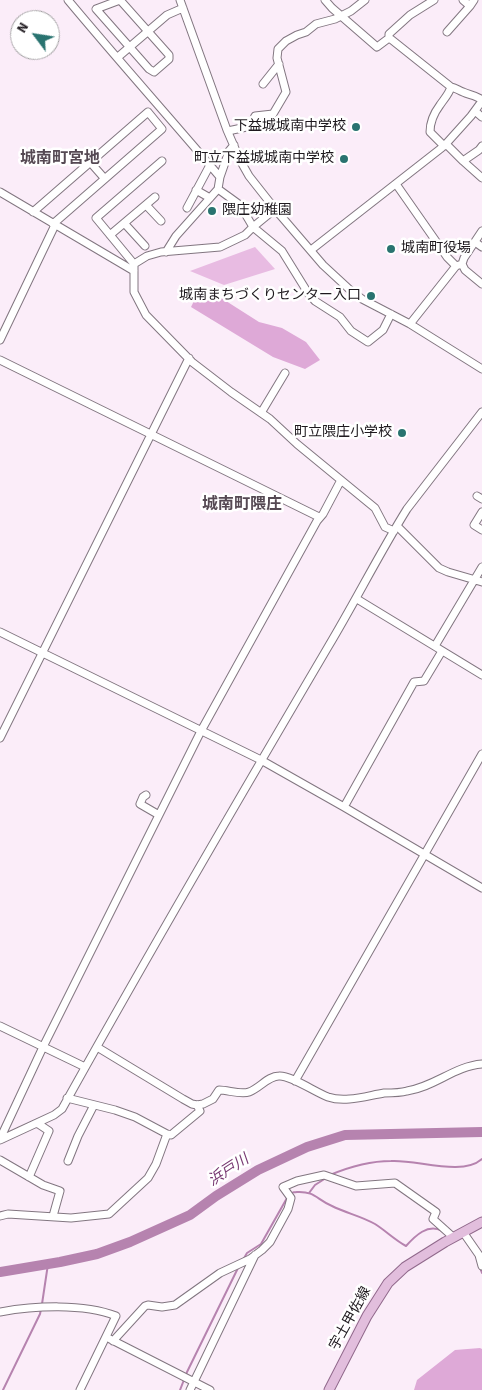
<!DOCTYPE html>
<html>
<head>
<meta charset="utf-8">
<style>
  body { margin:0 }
  #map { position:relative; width:482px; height:1390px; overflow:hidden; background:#fbedf9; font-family:"Source Sans 3",sans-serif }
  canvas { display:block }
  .north { position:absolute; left:10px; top:10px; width:50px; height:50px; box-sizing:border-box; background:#fff; border:1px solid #a5a3a5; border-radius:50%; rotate:301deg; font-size:14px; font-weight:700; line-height:20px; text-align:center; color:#1e191e }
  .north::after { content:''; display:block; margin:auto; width:18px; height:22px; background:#297370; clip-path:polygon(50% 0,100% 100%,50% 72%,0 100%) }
</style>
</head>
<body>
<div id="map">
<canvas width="482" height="1390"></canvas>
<div class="north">N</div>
</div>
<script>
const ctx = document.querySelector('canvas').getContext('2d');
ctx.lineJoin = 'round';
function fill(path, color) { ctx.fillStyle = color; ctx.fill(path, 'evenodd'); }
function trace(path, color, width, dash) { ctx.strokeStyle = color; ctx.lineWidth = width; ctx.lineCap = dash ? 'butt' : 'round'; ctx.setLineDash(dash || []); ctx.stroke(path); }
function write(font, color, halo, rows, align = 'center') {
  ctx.font = font + ' "Source Sans 3","Noto Sans JP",sans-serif'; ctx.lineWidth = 5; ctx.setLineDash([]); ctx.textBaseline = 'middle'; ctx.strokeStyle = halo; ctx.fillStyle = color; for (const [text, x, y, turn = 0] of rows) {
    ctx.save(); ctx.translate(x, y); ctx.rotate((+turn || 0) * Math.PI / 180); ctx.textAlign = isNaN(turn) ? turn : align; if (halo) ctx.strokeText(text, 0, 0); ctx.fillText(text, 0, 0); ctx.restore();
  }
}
fill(new Path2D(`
  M255 247 275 269 224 285 190 271Z`), '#e8bbe2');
fill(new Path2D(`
  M199 291 215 294 259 322 282 328 306 342 320 360 305 369 273 357 191 307Z
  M480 1348 482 1349V1390H414L417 1380 455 1350Z`), '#dea9d7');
trace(new Path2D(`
  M330 1175C349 1167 370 1161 391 1161 416 1159 462 1177 482 1159
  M309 1193 315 1185 326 1178
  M290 1194C296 1191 291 1193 297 1192 315 1191 317 1200 332 1206 346 1213 361 1216 375 1224 386 1231 395 1240 406 1246 415 1236 428 1223 442 1231
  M243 1260 247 1253 261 1244 287 1198
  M480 1268 482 1273
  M42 1304 48 1264
  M3 1390 40 1314 41 1309
  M180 1390 187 1372 238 1268`), '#b683af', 2);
trace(new Path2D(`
  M0 1272 60 1262 97 1254 130 1242 190 1215 216 1196 258 1170 307 1147 345 1135 482 1132`), '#b683af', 10);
const minor = new Path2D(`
  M68 0C118 60 170 118 220 177L229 151 234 145
  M120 0 169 55V59L154 72 149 69 96 9Z
  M180 0 227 130 240 160 249 176 275 209 323 265 349 289 362 299 410 324 482 369
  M325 0 332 8 377 47 389 38V34L410 15 434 0
  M463 0 470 6 474 0
  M447 32 470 6
  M389 38 392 40 451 87C456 88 458 90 463 92 469 95 476 95 482 100
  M118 57 167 15 183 8
  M263 84 279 64
  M475 111 482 117
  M228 131 251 126 255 116 273 114 286 92 277 58 278 49 286 41 297 35 306 32 316 24 335 19 351 11 365 0
  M446 144 463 161 479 150 482 146
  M444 146 430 132C430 122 434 113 440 105 444 99 449 94 451 87
  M463 161 482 178
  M90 162 105 179
  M220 177 218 189 240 205 253 227 282 251 308 293 315 301 340 317 351 331 368 342 383 330 391 314
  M396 184 447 257 456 266
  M196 190 210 198
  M0 192 134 271
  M146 205 161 221
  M187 208 210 165
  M275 209 253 227 245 235 220 247 161 252 147 256 134 264V292L146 315 192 362 231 392 270 419 297 444 375 508 385 527 394 531
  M33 212 148 112 162 129 53 224
  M125 224 145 246
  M482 231 464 258 462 264 465 270 482 284
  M110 235 155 197
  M475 242 482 247
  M311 250 444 146 471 116 482 101
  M166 252 176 236 218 189
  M134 264 96 218 162 161
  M410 324 456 266 462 264
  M0 340 55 225
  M0 360 319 517
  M261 413 285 373
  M477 496 482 499
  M482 512 474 525 482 530
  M397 526 439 568 448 572 482 582
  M357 599 482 675
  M0 632 261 760 344 807 482 888
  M435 646 482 567
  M0 738 189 358
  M146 795 143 797 140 804 159 815
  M344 807 414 682 424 681 442 651
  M0 1026 85 1067
  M97 1047 183 1099 192 1104 197 1105 203 1104 213 1099 219 1090C228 1090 241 1095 249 1092 260 1088 268 1076 279 1076 290 1075 315 1092 328 1097 345 1103 366 1096 384 1093 392 1093 400 1093 407 1091 434 1087 455 1066 482 1064
  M295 1081 482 754
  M67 1098 115 1110 135 1117 167 1134 171 1135 200 1111 197 1105
  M0 1139 43 1047 201 731 317 521 323 514 341 480
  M0 1140 54 1115 62 1109C148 954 238 800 328 647 355 602 379 554 407 509L482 412
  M0 1160 43 1185 60 1191 53 1216
  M68 1161 78 1136 94 1105
  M29 1177 49 1131 37 1123
  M0 1216 8 1214 71 1218 109 1214 148 1178 156 1164 167 1134
  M463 1232 479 1255 482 1266
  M0 1312C34 1306 83 1303 116 1316L80 1390
  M110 1339 210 1390
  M113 1341 145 1306 148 1305 162 1307 175 1305 220 1273 250 1259 262 1250 270 1242 288 1209 291 1198 283 1187 297 1181 324 1175 356 1186 395 1183 436 1212 433 1219 453 1237
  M190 1390 255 1255`);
const major = new Path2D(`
  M329 1390 367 1316 388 1283 405 1267 445 1242 482 1222`);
trace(minor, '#827680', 9);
trace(major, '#90688b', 11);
trace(minor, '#fff', 7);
trace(major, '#e2bedd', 9);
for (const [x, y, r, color] of [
  [356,127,5,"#297370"],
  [344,159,5,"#297370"],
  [212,211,5,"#297370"],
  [391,249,5,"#297370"],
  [371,296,5,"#297370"],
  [402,433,5,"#297370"]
]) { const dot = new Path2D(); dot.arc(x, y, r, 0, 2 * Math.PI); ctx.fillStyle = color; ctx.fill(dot); trace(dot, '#fff', 2); }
write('14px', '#1e191e', '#fff', [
  ["下益城城南中学校",346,127],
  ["町立下益城城南中学校",334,159],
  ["隈庄幼稚園",222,211,"left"],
  ["城南町役場",401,249,"left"],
  ["城南まちづくりセンター入口",361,296],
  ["町立隈庄小学校",392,433]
], 'right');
write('14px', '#1e191e', '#fff', [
  ["宇土甲佐線",351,1319,-61]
]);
write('italic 15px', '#773871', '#fff', [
  ["浜戸川",229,1171,-33]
]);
write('bold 16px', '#554953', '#fff', [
  ["城南町宮地",60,159],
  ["城南町隈庄",242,505]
]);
</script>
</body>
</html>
